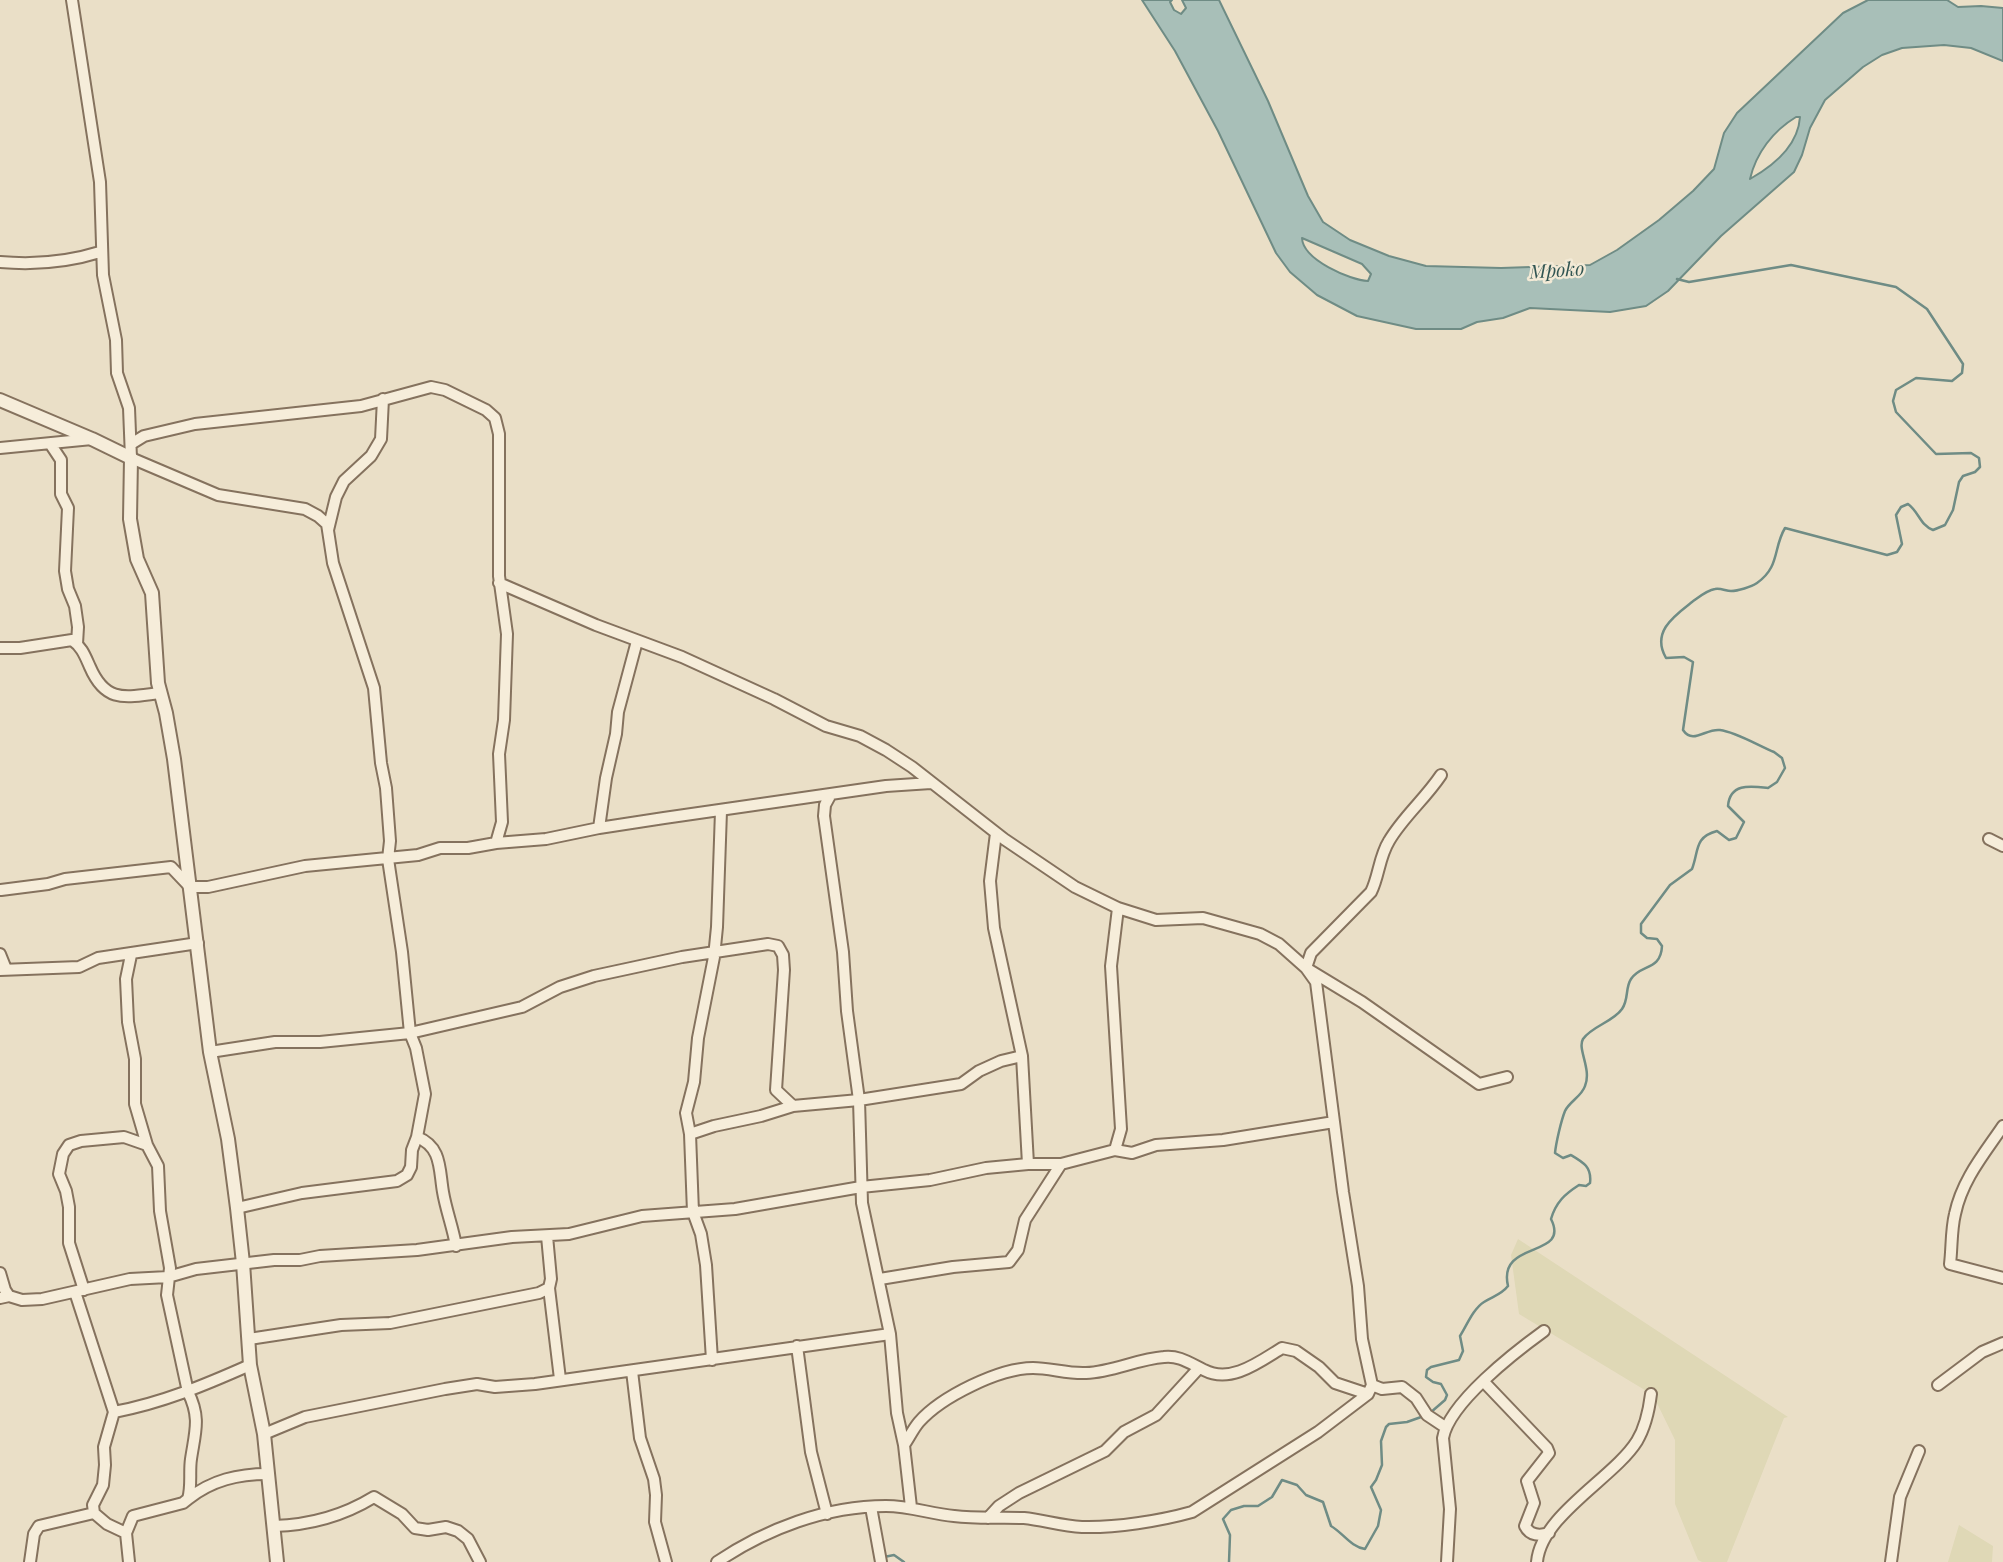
<!DOCTYPE html>
<html>
<head>
<meta charset="utf-8">
<style>
  body { margin:0 }
  canvas { display:block; background:#eadfc7 }
</style>
</head>
<body>
<canvas width="2003" height="1562"></canvas>
<script>
const ctx = document.querySelector('canvas').getContext('2d');
ctx.lineJoin = 'round';
function fill(path, color) { ctx.fillStyle = color; ctx.fill(path, 'evenodd'); }
function trace(path, color, width, dash) { ctx.strokeStyle = color; ctx.lineWidth = width; ctx.lineCap = dash ? 'butt' : 'round'; ctx.setLineDash(dash || []); ctx.stroke(path); }
function write(font, color, halo, rows, align = 'center') {
  ctx.font = font + ' "Playfair Display",serif'; ctx.lineWidth = 5; ctx.setLineDash([]); ctx.textBaseline = 'middle'; ctx.strokeStyle = halo; ctx.fillStyle = color; for (const [text, x, y, turn = 0] of rows) {
    ctx.save(); ctx.translate(x, y); ctx.rotate((+turn || 0) * Math.PI / 180); ctx.textAlign = isNaN(turn) ? turn : align; if (halo) ctx.strokeText(text, 0, 0); ctx.fillText(text, 0, 0); ctx.restore();
  }
}
fill(new Path2D(`
  M1518 1239 1788 1417 1784 1418 1727 1562H1702L1698 1560 1675 1504V1440L1653 1395 1519 1314 1511 1255Z
  M1959 1525 1993 1546 1992 1562H1948Z`), '#dfd8b6');
const water = new Path2D(`
  M1142 0H1172L1170 2 1174 10 1181 14 1186 8 1182 0H1219L1268 101 1308 196 1323 222 1350 240 1389 256 1426 266 1501 268 1590 265 1617 250 1659 220 1693 191 1714 169 1724 133 1737 113 1843 13 1868 0H1947L1958 7 1981 6 2003 8V61L1971 48 1944 45 1902 48 1882 55 1863 67 1825 100 1810 128 1802 155 1794 172 1721 236 1668 291 1646 306 1610 312 1530 308 1503 318 1477 322 1461 329H1416L1357 316 1317 295 1290 272 1276 253 1218 131 1175 51ZM1796 117H1800C1798 146 1773 166 1750 179 1756 153 1773 131 1796 117ZM1302 238 1362 264 1371 274 1368 281C1350 280 1303 260 1302 238Z`);
fill(water, '#a8bfb8');
trace(water, '#6f8c85', 2);
trace(new Path2D(`
  M1430 1413 1445 1400 1447 1395 1441 1384 1433 1382 1426 1377 1427 1370 1431 1367 1459 1360 1463 1351 1460 1336C1467 1325 1473 1309 1484 1302 1493 1296 1501 1295 1508 1286 1497 1239 1571 1259 1551 1219 1556 1202 1565 1194 1579 1185L1586 1186 1590 1183C1592 1167 1583 1162 1571 1155L1563 1158 1555 1153C1556 1143 1561 1121 1565 1111 1569 1102 1582 1096 1585 1086 1592 1069 1577 1049 1583 1039 1592 1026 1613 1022 1622 1009 1629 999 1625 988 1631 979 1640 964 1661 971 1662 946L1657 939 1647 938 1641 933V924L1670 885 1692 869C1699 851 1694 837 1717 831L1729 840 1736 838 1744 822 1728 806C1730 783 1750 786 1768 788L1777 782 1785 768 1782 758 1774 752C1759 746 1736 732 1720 730 1706 728 1693 745 1683 730L1693 662 1684 657 1666 658C1651 632 1674 616 1692 602 1699 597 1707 590 1715 589 1721 588 1726 591 1731 591 1738 591 1751 587 1757 583 1780 567 1773 548 1785 528L1887 555 1897 552 1902 544 1896 515 1901 507 1908 504C1919 512 1920 525 1933 530L1945 525 1953 510 1959 482 1963 476 1975 472 1980 467 1979 458 1971 453 1936 454 1896 412 1893 401 1896 390 1916 378 1952 381 1962 373 1963 364 1927 309 1896 287 1791 265 1689 282 1677 279
  M884 1557 894 1555 904 1562
  M1229 1562 1230 1535 1223 1519 1231 1510 1244 1506H1258L1272 1497 1282 1480 1297 1485 1306 1495 1323 1502 1331 1526C1343 1533 1351 1547 1365 1549L1378 1526 1381 1510 1371 1487 1376 1480 1382 1465 1381 1441 1386 1427 1389 1424 1407 1422 1424 1416`), '#6f8c85', 2.5);
const minor = new Path2D(`
  M72 0 100 182 103 275 116 340 117 373 129 408 131 458 218 495 305 509 318 516 327 524 333 563 374 688 381 763 386 788 390 841 388 859 402 952 410 1033 416 1048 425 1094 417 1137 412 1150 411 1167 407 1175 397 1181 302 1193 237 1208
  M0 262C34 265 68 262 100 252
  M131 444 144 436 195 424 361 406 431 387 445 390 486 410 495 418 499 434V576L507 634 504 720 499 754 502 822 496 843
  M51 445 61 460V494L68 508 65 571 68 589 75 606 78 627 77 644
  M0 448 92 439
  M328 530 336 497 344 481 371 456 381 439 383 399
  M499 583 596 625 682 657 774 699 826 726 860 736 886 750 912 767 1004 839 1075 887 1118 908 1156 920 1203 918 1260 934 1279 944 1306 968 1316 982 1343 1192 1358 1286 1362 1339 1372 1385 1368 1394 1318 1432 1192 1512C1160 1521 1115 1528 1082 1527 1062 1526 1043 1520 1024 1518 1001 1517 977 1519 954 1516 931 1514 910 1506 886 1506 826 1506 766 1529 717 1562
  M0 648H20L72 640C82 647 85 656 90 667 106 704 126 697 160 693
  M1441 775C1425 799 1403 817 1389 841 1379 857 1379 876 1371 892L1311 953 1306 968 1362 1002 1479 1084 1507 1077
  M831 794 825 805 824 816 843 952 847 1011 859 1100 862 1203 890 1334 897 1413 904 1445 911 1507
  M599 828 606 778 616 734 618 712 637 641
  M996 833 990 881 994 928 1022 1056 1028 1164
  M1989 839 2003 846
  M1 890 48 884 65 879 171 867 190 887H208L305 866 418 855 440 848H468L496 843 546 839 599 828 664 818 886 786 931 783
  M0 954 6 969
  M0 970 79 967 98 958 198 943
  M210 1052 275 1042H320L410 1033 522 1007 560 987 594 976 682 957 768 944 778 946 783 955 784 970 776 1090 793 1106
  M2003 1126C1984 1154 1962 1180 1955 1214 1951 1230 1952 1248 1950 1264L2003 1278
  M690 1134 714 1126 761 1116 793 1106 859 1100 961 1084 979 1071 1001 1061 1022 1056
  M417 1137C442 1147 439 1169 443 1192 446 1210 453 1228 456 1246
  M1115 1150 1121 1129 1111 966 1118 908
  M0 1273 5 1290 9 1296
  M880 1279 953 1267 1009 1262 1018 1250 1025 1220 1061 1164
  M549 1288 560 1379
  M84 1290 69 1243V1207L66 1191 59 1174 63 1154 69 1145 81 1141 124 1137 147 1145
  M75 1292 114 1412 104 1447 105 1465 103 1485 93 1505 94 1513 107 1524 126 1533
  M0 1298 9 1296 22 1300 42 1299 130 1279 168 1277 196 1269 274 1260H300L320 1256 417 1250 512 1237 569 1234 642 1216 735 1209 861 1187 930 1180 986 1168 1028 1164H1061L1115 1150 1132 1153 1156 1145 1223 1140 1334 1122
  M249 1339 341 1325 390 1323 539 1293 549 1288 551 1279 547 1236
  M797 1346 811 1452 827 1514
  M712 1360 706 1265 701 1234 693 1212 690 1134 686 1113 694 1082 698 1038 714 957 717 927 721 811
  M632 1371 640 1438 654 1479 656 1495 655 1522 666 1562
  M1484 1382 1547 1448 1549 1453 1527 1481 1534 1503 1525 1526C1530 1536 1540 1536 1549 1533
  M1372 1385 1382 1389 1402 1387 1416 1398 1427 1415 1445 1427
  M1938 1385 1982 1352 2003 1343
  M114 1412C162 1403 205 1385 250 1365
  M264 1434 305 1417 445 1389 477 1384 495 1387 535 1384 890 1334
  M904 1445C909 1438 913 1429 919 1422 941 1397 999 1368 1033 1368 1050 1368 1068 1374 1086 1373 1113 1372 1137 1359 1164 1357 1179 1355 1191 1364 1204 1370 1231 1384 1259 1362 1282 1348L1296 1351 1319 1367 1335 1383 1368 1394
  M188 1499C212 1480 238 1474 268 1474
  M871 1507 881 1562
  M988 1518 999 1506 1019 1493 1105 1451 1124 1432 1156 1415 1199 1368
  M274 1526C310 1525 343 1516 374 1497L402 1514 415 1528 428 1530 446 1527 458 1531 468 1539 480 1562
  M30 1562 34 1534 39 1526 94 1513
  M129 1562 126 1533 133 1516 183 1503 188 1499C192 1486 189 1472 191 1459 195 1432 201 1418 188 1392L167 1295 170 1268 160 1211 158 1166 147 1145 135 1104V1059L128 1022 126 979 131 955
  M1447 1562 1450 1509 1443 1438C1449 1403 1515 1352 1544 1331
  M1537 1562C1541 1515 1614 1478 1637 1441 1646 1426 1649 1410 1651 1394
  M1891 1562 1900 1497 1919 1451`);
const tertiary = new Path2D(`
  M0 400 92 439 131 458 130 519 137 559 152 593 158 683 166 713 174 759 210 1052 228 1139 237 1208 243 1263 250 1365 264 1434 277 1562`);
trace(minor, '#85725e', 14);
trace(tertiary, '#85725e', 16);
trace(minor, '#f6edda', 10);
trace(tertiary, '#f6edda', 12);
write('italic 19px', '#315552', '#f3ead6', [
  ["Mpoko",1557,271,-4]
]);
</script>
</body>
</html>
